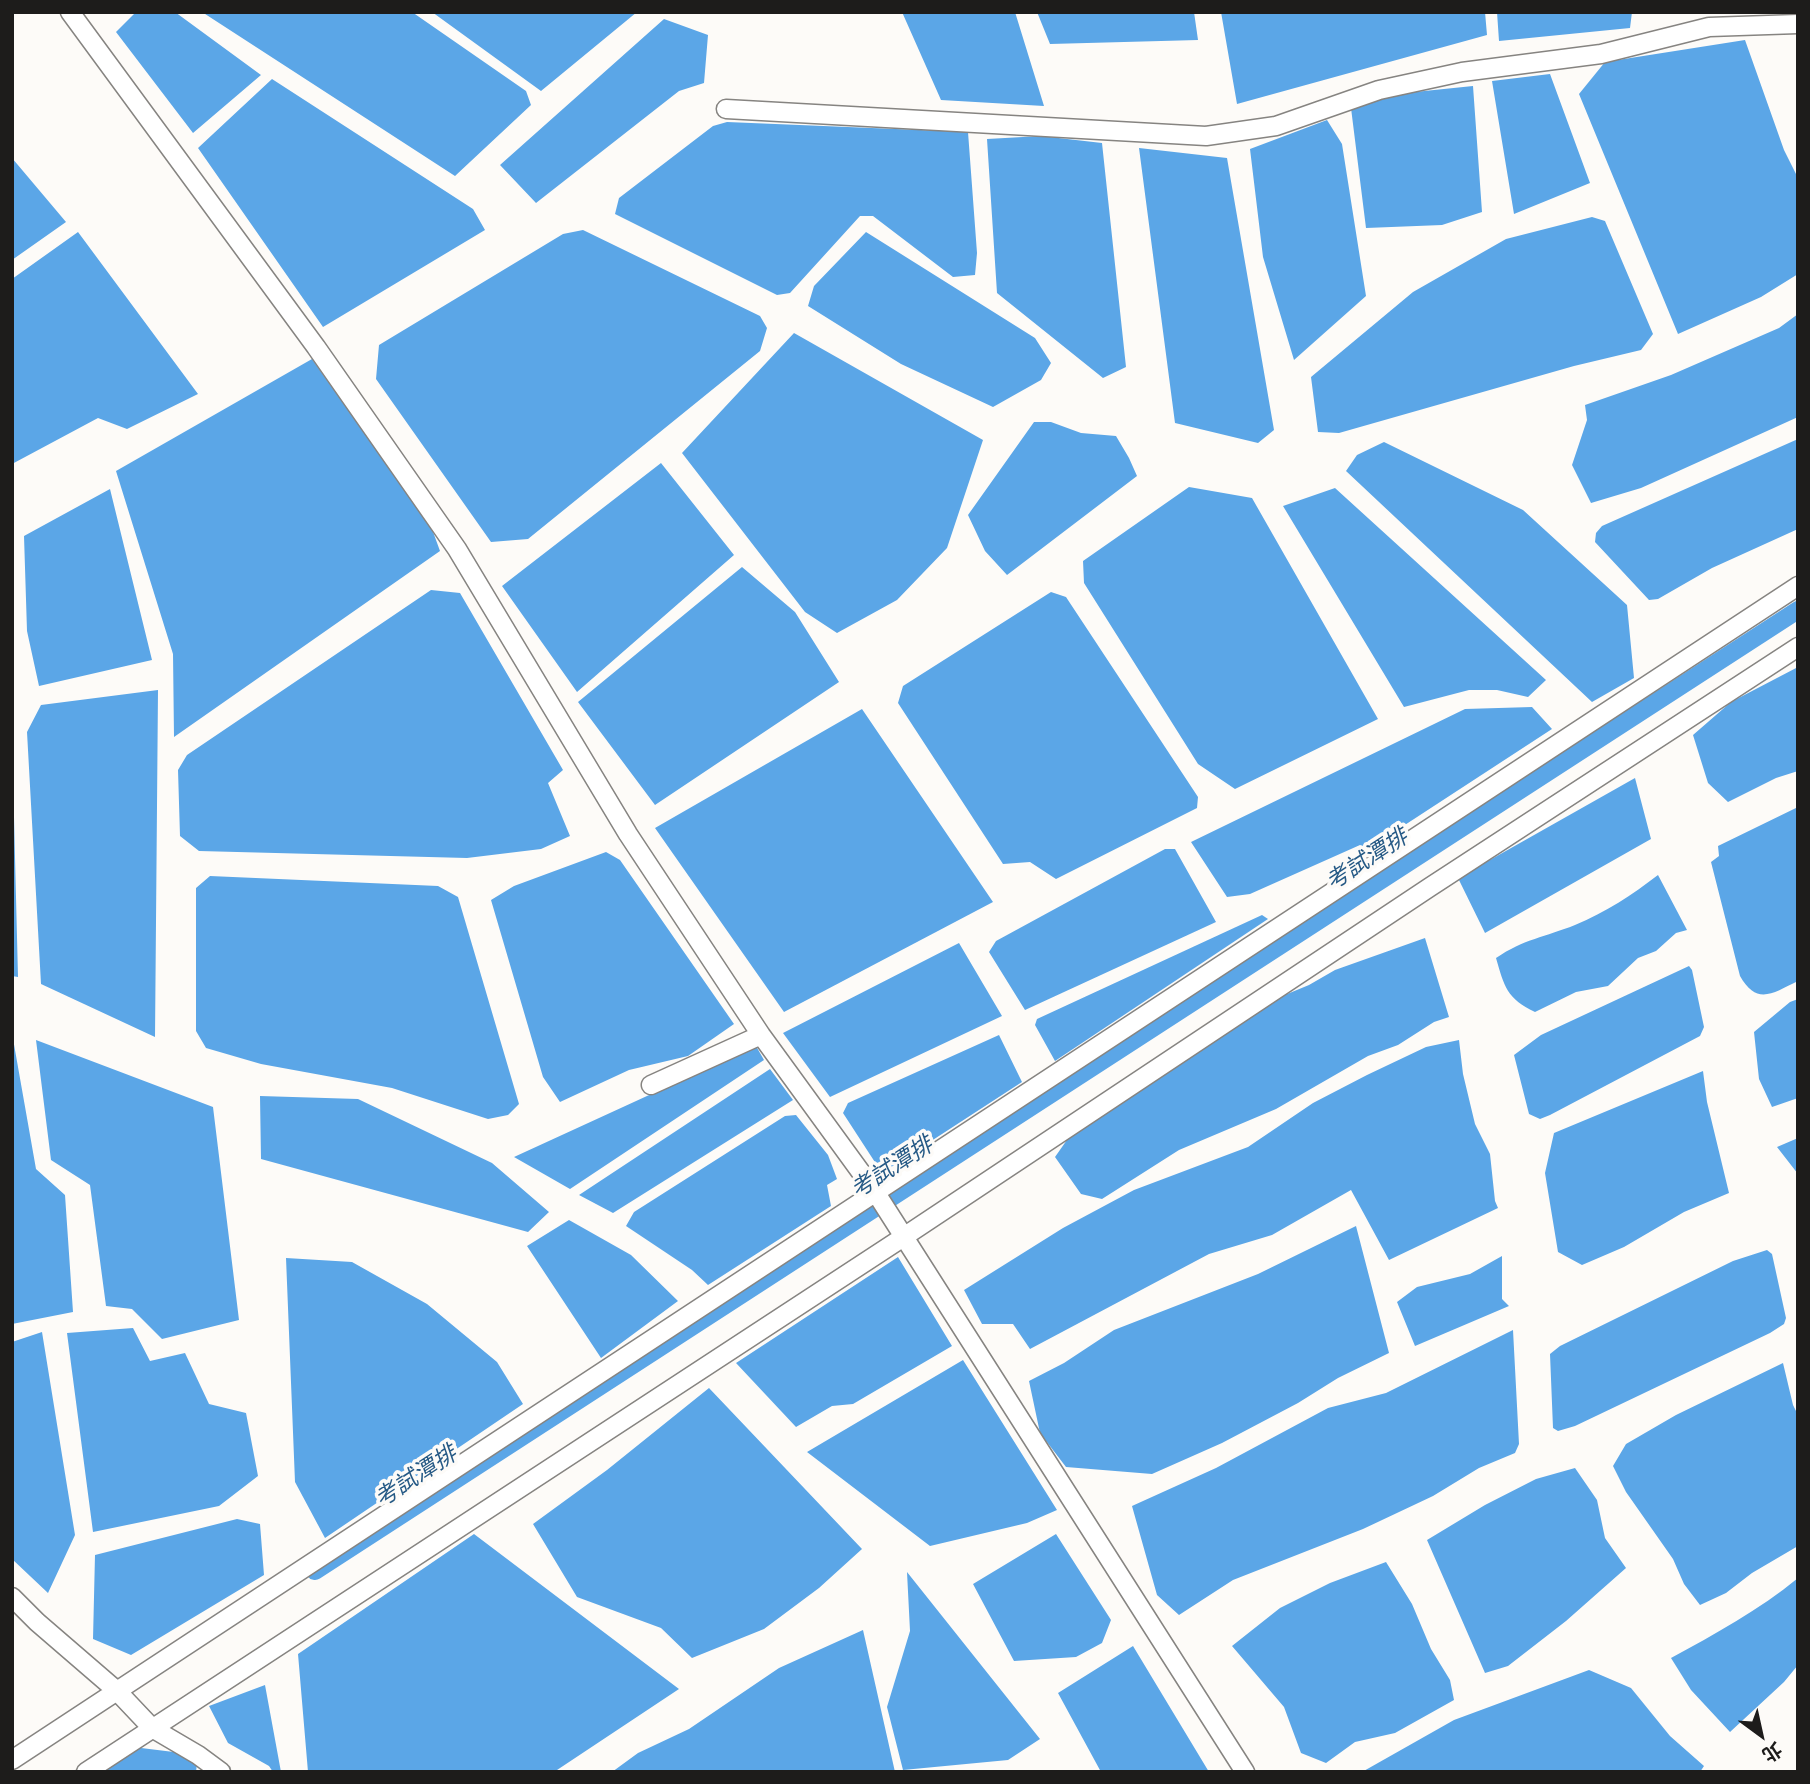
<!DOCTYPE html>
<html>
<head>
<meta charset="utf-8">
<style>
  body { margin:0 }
  #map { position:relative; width:1810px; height:1784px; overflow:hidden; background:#fdfbf8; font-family:"PT Sans","Noto Sans TC",sans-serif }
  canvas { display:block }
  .frame { position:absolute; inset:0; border:14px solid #1d1c1b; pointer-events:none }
  .north { position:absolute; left:1726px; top:1700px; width:70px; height:70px; -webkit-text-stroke:5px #fdfbf8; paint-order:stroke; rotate:147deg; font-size:19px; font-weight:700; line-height:28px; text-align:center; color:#1d1c1b }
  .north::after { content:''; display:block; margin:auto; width:24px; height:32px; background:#1d1c1b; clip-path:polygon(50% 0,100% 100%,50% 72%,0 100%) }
</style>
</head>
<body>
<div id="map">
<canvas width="1810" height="1784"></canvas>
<div class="frame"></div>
<div class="north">北</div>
</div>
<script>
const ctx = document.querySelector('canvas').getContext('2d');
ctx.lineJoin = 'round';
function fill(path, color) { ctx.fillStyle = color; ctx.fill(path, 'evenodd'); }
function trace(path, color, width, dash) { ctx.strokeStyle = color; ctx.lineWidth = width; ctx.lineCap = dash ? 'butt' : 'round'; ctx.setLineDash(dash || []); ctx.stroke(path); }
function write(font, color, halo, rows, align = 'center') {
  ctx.font = font + ' "PT Sans","Noto Sans TC",sans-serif'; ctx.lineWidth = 7; ctx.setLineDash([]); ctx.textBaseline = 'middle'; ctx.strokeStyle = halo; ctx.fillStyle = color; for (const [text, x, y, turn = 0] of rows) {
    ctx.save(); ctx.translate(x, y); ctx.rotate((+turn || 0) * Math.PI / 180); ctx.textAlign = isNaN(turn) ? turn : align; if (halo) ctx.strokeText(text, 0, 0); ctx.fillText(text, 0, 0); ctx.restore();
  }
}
fill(new Path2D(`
  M136 12H175L261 75 193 133 116 32Z
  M202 12H412L526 91 531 105 455 176Z
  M432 12H637L541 91Z
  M902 12H1015L1044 106 941 100Z
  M1037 12H1194L1198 40 1050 44Z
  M1221 12H1485L1487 35 1237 104Z
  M1497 12H1632L1630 28 1499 41Z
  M664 19 708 35 704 83 679 91 536 203 500 165Z
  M1745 40 1784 150 1798 178V274L1761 297 1678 334 1579 94 1605 62Z
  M1550 74 1590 183 1514 214 1492 81Z
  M272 79 473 209 485 230 323 327 198 148Z
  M1473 86 1482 212 1442 225 1366 228 1351 108 1405 93Z
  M1327 120 1342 144 1366 296 1294 360 1263 257 1250 149Z
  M727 122 968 132 977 253 975 275 953 277 873 216H860L790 293 777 295 615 214 619 198 713 126Z
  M1041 136 1102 143 1126 367 1103 378 997 293 987 139Z
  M1139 148 1227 158 1274 430 1258 443 1175 423Z
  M12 158 66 222 12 260Z
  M1592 217 1605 221 1653 334 1641 350 1574 366 1339 433 1318 432 1311 377 1413 292 1506 239Z
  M583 230 760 316 767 328 760 351 528 539 491 542 376 379 379 345 563 234Z
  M78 232 198 394 127 429 98 418 12 464V279Z
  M866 232 1035 338 1051 363 1041 380 993 407 901 364 808 306 814 286Z
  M1798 314V417L1641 488 1591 503 1572 465 1587 420 1585 405 1671 375 1779 328Z
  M794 333 983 440 947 548 897 600 837 633 805 612 682 453Z
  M312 359 432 529 440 551 174 737 173 654 116 471Z
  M1034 422H1051L1081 433 1116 436 1129 458 1137 476 1007 575 985 551 968 515Z
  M1798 439V529L1712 568 1658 599 1649 600 1595 542 1596 533 1602 526Z
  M1384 442 1523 510 1627 605 1634 678 1592 702 1346 471 1357 455Z
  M661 463 734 555 577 692 502 586Z
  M1189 487 1252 498 1378 719 1235 789 1198 764 1084 583 1083 561Z
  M1335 488 1546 680 1528 697 1497 690H1469L1404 707 1283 506Z
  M110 489 152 660 39 686 27 631 24 536Z
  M742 567 795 612 839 682 655 805 578 702Z
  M431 590 460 593 563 770 548 783 570 836 541 849 467 858 199 851 180 836 178 770 187 755Z
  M1051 592 1066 597 1198 797 1197 808 1056 879 1030 862 1003 864 898 703 903 686Z
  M1798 667V771L1776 778 1728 802 1708 783 1693 735 1731 702Z
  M158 690 155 1037 41 984 27 732 41 705Z
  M1532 707 1552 729 1368 849 1360 845 1250 894 1227 897 1191 842 1465 709Z
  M862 709 993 902 784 1012 655 828Z
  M12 737 18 977 12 976Z
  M1635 778 1651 839 1485 933 1458 878Z
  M1798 807V981C1773 993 1757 1006 1740 976L1711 862 1719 856 1718 846Z
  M1165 849H1175L1216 922 1025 1010 989 952 996 941Z
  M606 852 620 860 734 1024 688 1056 629 1070 560 1102 543 1077 491 900 514 886Z
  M1658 875 1687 930 1676 933 1656 951 1638 958 1608 986 1576 992 1535 1012C1507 999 1504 986 1496 958 1524 939 1545 937 1575 925 1606 912 1632 895 1658 875Z
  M210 876 438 886 458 897 519 1104 508 1115 488 1119 392 1088 261 1064 206 1048 196 1031V888Z
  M1262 915 1268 919 1055 1061 1035 1025 1037 1019Z
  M1425 938 1449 1017 1434 1022 1398 1045 1368 1056 1276 1109 1179 1150 1102 1199 1081 1194 1055 1157 1069 1137 1275 999 1309 985 1335 970Z
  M959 943 1002 1016 830 1097 783 1033Z
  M1689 966 1692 970 1704 1027 1700 1036 1550 1115 1540 1119 1529 1114 1514 1055 1541 1035Z
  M1798 999V1098L1772 1107 1759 1079 1754 1032 1790 1002Z
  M12 1033 36 1169 65 1195 73 1312 12 1324Z
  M999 1035 1022 1082 882 1173 843 1113 848 1103Z
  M36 1040 213 1107 239 1320 162 1339 132 1309 106 1306 90 1185 51 1160Z
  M1459 1040 1463 1074 1475 1124 1490 1154 1495 1201 1498 1208 1389 1260 1351 1190 1272 1235 1209 1254 1030 1349 1013 1324H982L964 1290 1063 1228 1134 1190 1248 1147 1313 1103 1367 1075 1426 1047Z
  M756 1046 764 1060 570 1189 514 1157Z
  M770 1069 793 1100 613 1213 579 1195Z
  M1703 1071 1707 1102 1729 1193 1684 1212 1624 1247 1582 1265 1558 1252 1545 1173 1554 1133Z
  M260 1096 358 1099 492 1163 549 1212 528 1232 261 1159Z
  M796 1115 828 1155 837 1179 827 1185 831 1206 708 1285 692 1270 626 1226 634 1212 785 1116Z
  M1798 1138V1174L1777 1147Z
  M569 1220 631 1255 678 1301 601 1358 527 1246Z
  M1356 1226 1389 1353 1338 1378 1298 1403 1222 1443 1152 1474 1066 1467 1040 1433 1029 1381 1064 1363 1114 1330 1258 1274Z
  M1767 1250 1772 1254 1786 1318 1784 1324 1770 1333 1575 1426 1558 1431 1553 1428 1550 1354 1560 1346 1733 1261Z
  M1502 1256V1299L1509 1306 1415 1346 1397 1302 1417 1287 1470 1274Z
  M898 1257 952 1346 853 1404 832 1406 796 1427 736 1363Z
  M286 1258 352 1262 427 1304 497 1362 523 1404 325 1538 295 1482Z
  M133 1328 150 1361 185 1353 209 1404 246 1413 258 1476 219 1506 93 1532 67 1333Z
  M1513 1330 1519 1444 1515 1453 1479 1468 1433 1496 1363 1529 1233 1580 1179 1615 1157 1595 1132 1506 1216 1468 1328 1408 1386 1393Z
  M42 1332 75 1535 48 1593 12 1559V1342Z
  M963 1360 1057 1510 1027 1523 930 1546 807 1452Z
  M1783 1363 1793 1405 1798 1415V1546L1752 1573 1726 1593 1700 1605 1684 1584 1673 1559 1626 1492 1613 1466 1626 1444 1676 1415Z
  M709 1388 862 1549 819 1588 764 1629 692 1658 661 1628 577 1597 533 1524 607 1470Z
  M1575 1468 1597 1500 1605 1538 1626 1568 1566 1621 1508 1666 1485 1673 1427 1540 1485 1505 1536 1479Z
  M237 1519 260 1524 264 1575 131 1655 93 1639 95 1555Z
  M474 1534 679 1689 554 1772H308L298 1654Z
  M1056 1534 1111 1620 1102 1643 1076 1657 1014 1661 973 1584Z
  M1386 1562 1412 1604 1431 1649 1450 1680 1454 1700 1395 1733 1355 1742 1326 1763 1301 1753 1284 1707 1232 1646 1280 1608 1330 1583Z
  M907 1572 1040 1739 1008 1760 903 1770 887 1707 910 1631Z
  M1798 1578V1665L1784 1682 1730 1732 1691 1690 1671 1658C1715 1634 1759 1610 1798 1578Z
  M863 1630 895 1772H612L638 1753 689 1729 779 1668Z
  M1133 1646 1209 1772H1101L1058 1693Z
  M1589 1670 1631 1688 1670 1736 1704 1766 1700 1772H1362L1454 1720Z
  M265 1685 281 1772H273L269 1766 228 1743 209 1706Z
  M125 1746 198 1755 196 1772H106Z`), '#5ba6e7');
trace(new Path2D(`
  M315 1571 1798 610`), '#5ba6e7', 18);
const minor = new Path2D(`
  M70 12 316 347 457 549 628 834 761 1035 876 1193 1245 1772
  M726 109 1206 136 1276 126 1379 90 1462 72 1601 54 1709 27 1798 24
  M651 1085 761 1035
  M12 1597 37 1622 117 1691 152 1728 198 1755 221 1772
  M12 1760 1798 586
  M86 1772 902 1238 1430 887 1798 647`);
trace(minor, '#868481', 21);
trace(minor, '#fff', 18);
write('italic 23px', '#255985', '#fdfbf8', [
  ["考試潭排",1367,860,-33],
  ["考試潭排",892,1168,-33],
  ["考試潭排",416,1477,-33]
]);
</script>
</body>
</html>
